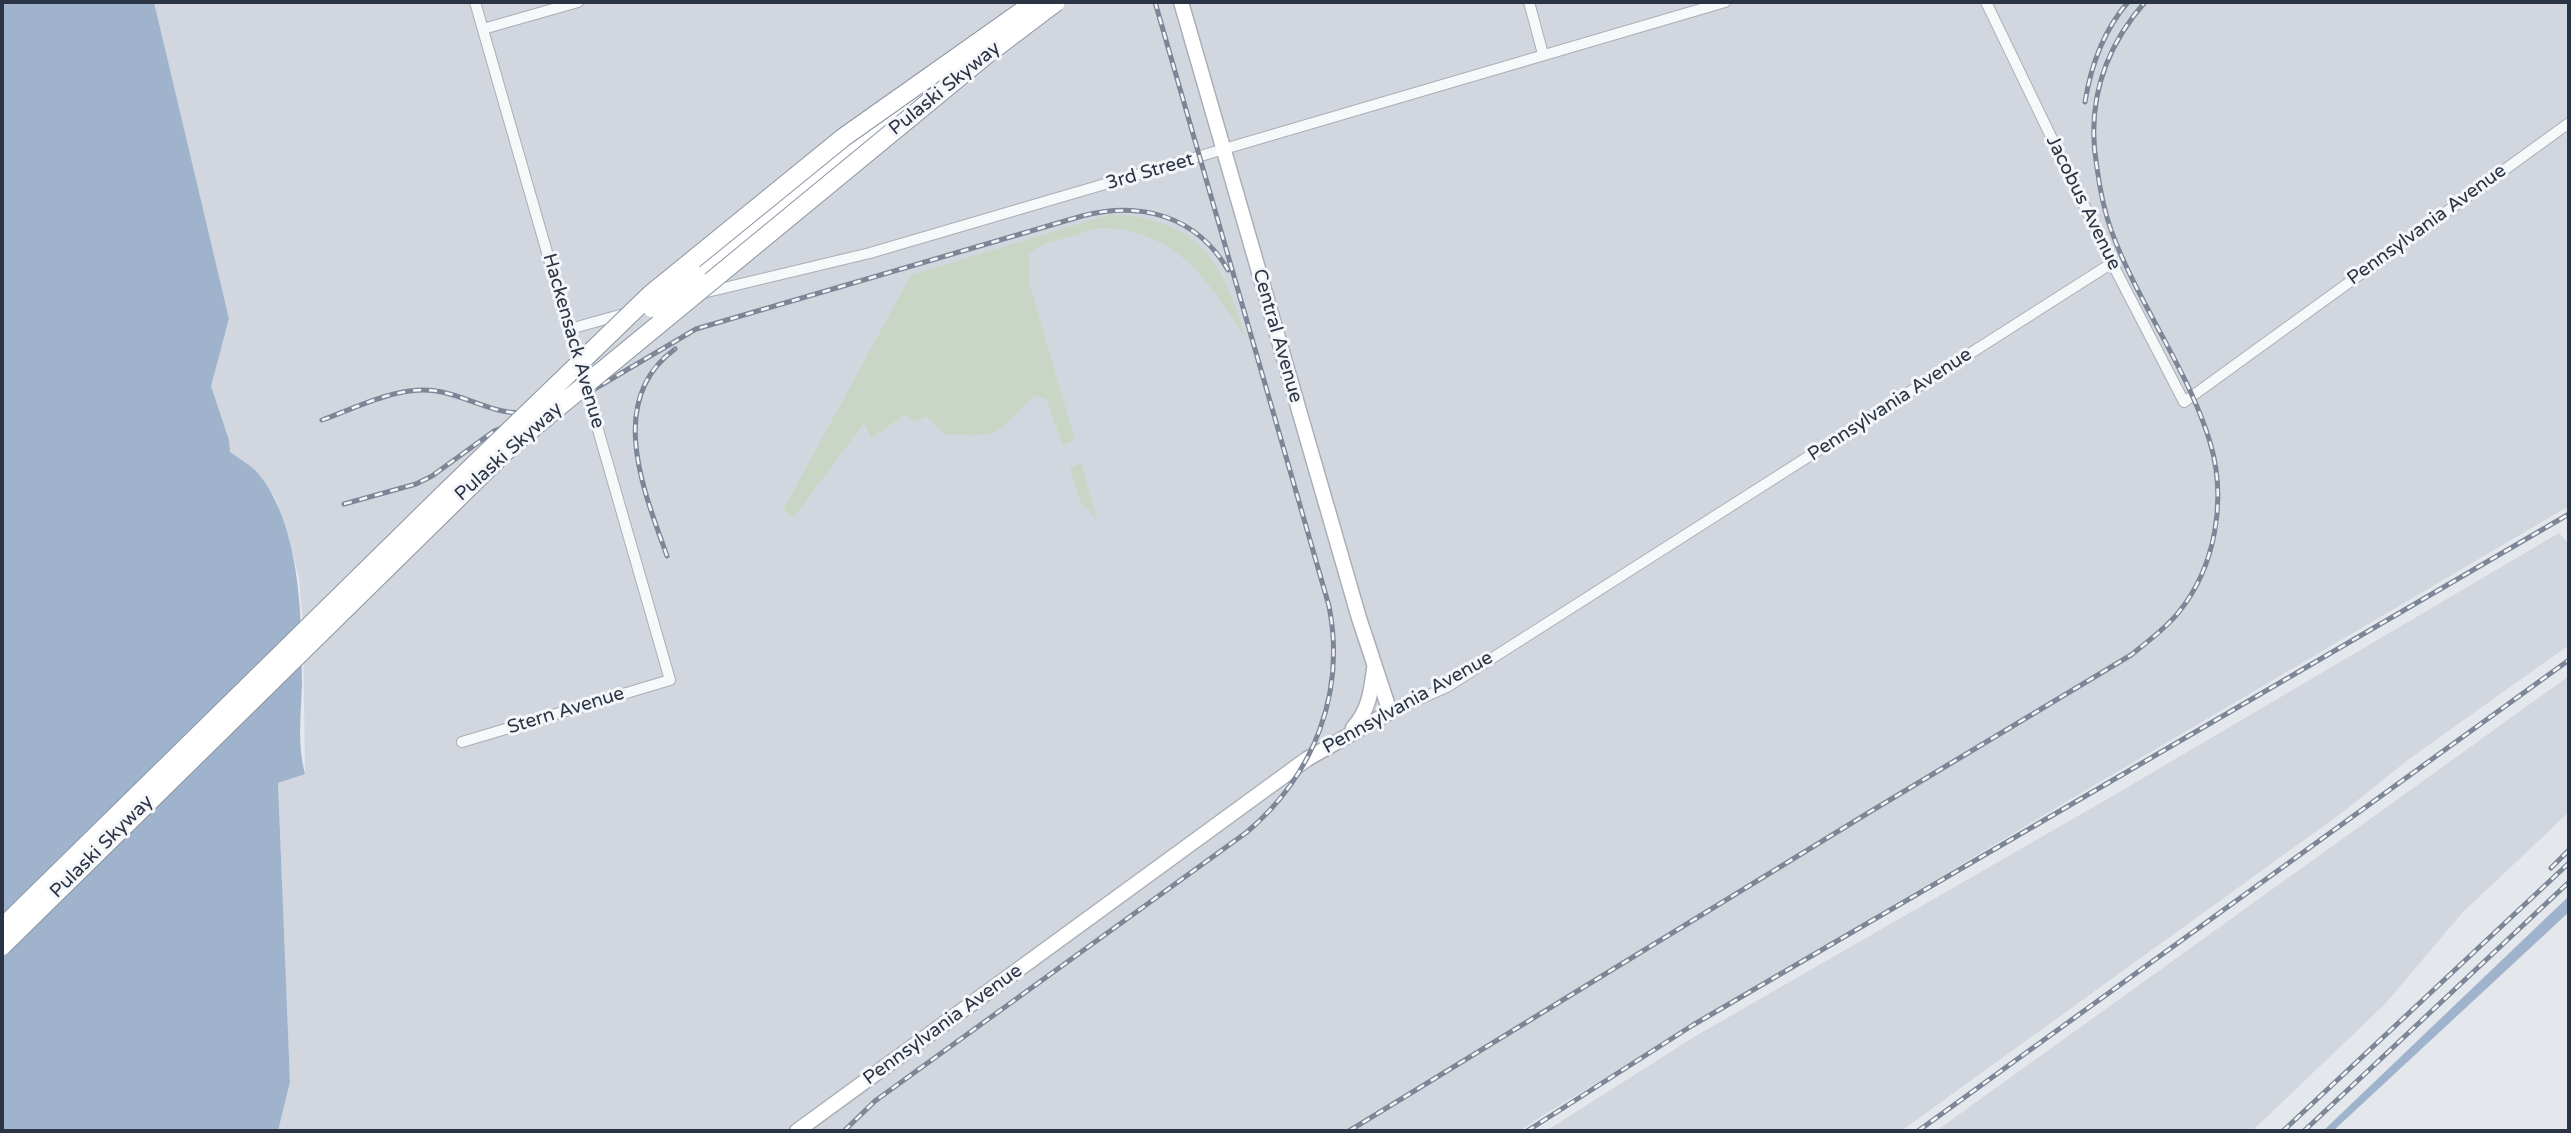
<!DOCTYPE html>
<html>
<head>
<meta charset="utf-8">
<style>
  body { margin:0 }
  #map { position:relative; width:2571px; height:1133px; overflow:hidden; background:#e4e7ec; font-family:"Varela Round",sans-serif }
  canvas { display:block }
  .frame { position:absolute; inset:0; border:4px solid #2b3445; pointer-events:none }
</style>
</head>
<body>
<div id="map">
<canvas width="2571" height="1133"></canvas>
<div class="frame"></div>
</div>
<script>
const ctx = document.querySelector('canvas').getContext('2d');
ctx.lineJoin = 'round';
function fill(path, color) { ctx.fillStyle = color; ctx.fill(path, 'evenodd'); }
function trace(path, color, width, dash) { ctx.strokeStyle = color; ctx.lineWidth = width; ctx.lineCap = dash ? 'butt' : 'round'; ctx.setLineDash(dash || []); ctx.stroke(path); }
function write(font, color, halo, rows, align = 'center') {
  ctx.font = font + ' "Varela Round",sans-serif'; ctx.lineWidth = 6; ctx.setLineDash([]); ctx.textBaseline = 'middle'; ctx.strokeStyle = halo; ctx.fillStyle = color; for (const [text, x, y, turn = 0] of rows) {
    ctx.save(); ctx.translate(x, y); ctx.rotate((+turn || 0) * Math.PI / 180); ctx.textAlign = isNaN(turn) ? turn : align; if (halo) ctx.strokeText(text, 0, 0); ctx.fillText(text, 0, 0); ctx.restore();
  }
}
fill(new Path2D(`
  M154 2H2569V506L2064 803 1545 1114 1519 1131H278L290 1082 278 783 305 774 303 623 299 578 289 537 275 497 255 470 229 453V440L210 384 229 322Z
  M2559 533 2567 542 2569 541V645L2409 759 2343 812 1901 1131H1546L1694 1037 2104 801Z
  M2569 676V812L2462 913 2385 1004 2252 1131H1936Z`), '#d2d6de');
fill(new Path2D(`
  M1111 214C1200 220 1222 260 1246 339 1210 283 1179 232 1105 228 1095 227 1083 233 1074 236 1058 240 1041 242 1029 254V283L1075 440 1063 445 1046 399 1034 396C994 435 1002 438 944 434L926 416 916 422 905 415 871 438 864 423 794 517 783 510 911 275Z
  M1081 463 1097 520 1080 501 1070 468Z`), '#c9d6c5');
fill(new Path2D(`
  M2 2H154L229 319 211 386 229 440 230 452C238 458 249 464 256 471 301 522 302 618 302 683 301 714 297 744 305 774L278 783 290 1082 278 1131H2Z
  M2569 896V912L2333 1131H2323Z`), '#9fb4cc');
const minor = new Path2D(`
  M1529 2 1543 54
  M1986 2 2112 263 2184 402 2569 123
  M483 29 578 2
  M703 293 870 253 1725 2
  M570 329 627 313
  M1390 712 1447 687 2112 263
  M462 742 670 680 475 2`);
const secondary = new Path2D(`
  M1353 728C1369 710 1371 692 1374 669
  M797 1131 1307 759 1390 712 1359 618 1181 2`);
const motorway = new Path2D(`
  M696 275 826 169 969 58`);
trace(minor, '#a9aeb7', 12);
trace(secondary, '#a9aeb7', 17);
trace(motorway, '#8b94a3', 20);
trace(minor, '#f7f8fa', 10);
trace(secondary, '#fff', 14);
trace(motorway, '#fff', 18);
const rail = new Path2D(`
  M2085 102C2091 65 2104 30 2128 2
  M322 420C359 407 402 383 442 392 470 398 494 414 525 413
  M344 504 416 484 432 476 494 431 586 394 696 329 1082 216C1140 201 1196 215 1228 270
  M667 556C644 491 605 400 675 349
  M2551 868 2569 850
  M844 1131 875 1101 1247 832C1314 775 1346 693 1329 606L1155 2
  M1349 1131 1868 813 2131 655C2147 642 2165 629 2178 613 2216 567 2227 499 2210 442 2187 367 2138 304 2111 230 2104 210 2100 190 2097 168 2086 105 2103 50 2145 2
  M1527 1131 1693 1025 2569 514
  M1918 1131 2569 660
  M2283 1131 2569 863
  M2304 1131 2569 882`);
trace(rail, '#7d8696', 5);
trace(rail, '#f4f6f9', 2.5, [8]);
const motorwayBridge = new Path2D(`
  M652 308 696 275
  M2 928 446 492 651 294 844 137 1035 2
  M2 946 511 446 986 55 1056 2`);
trace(motorwayBridge, '#8b94a3', 20, []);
trace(motorwayBridge, '#fff', 18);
write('19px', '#2b3445', '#f4f6f9', [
  ["Pulaski Skyway",945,89,-39],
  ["3rd Street",1150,172,-16],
  ["Jacobus Avenue",2083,203,64],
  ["Pennsylvania Avenue",2427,225,-36],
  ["Central Avenue",1277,336,74],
  ["Hackensack Avenue",573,341,74],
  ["Pennsylvania Avenue",1890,405,-33],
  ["Pulaski Skyway",509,452,-42],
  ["Pennsylvania Avenue",1408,703,-29],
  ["Stern Avenue",566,711,-17],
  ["Pulaski Skyway",102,847,-45],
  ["Pennsylvania Avenue",943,1025,-36]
]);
</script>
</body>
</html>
